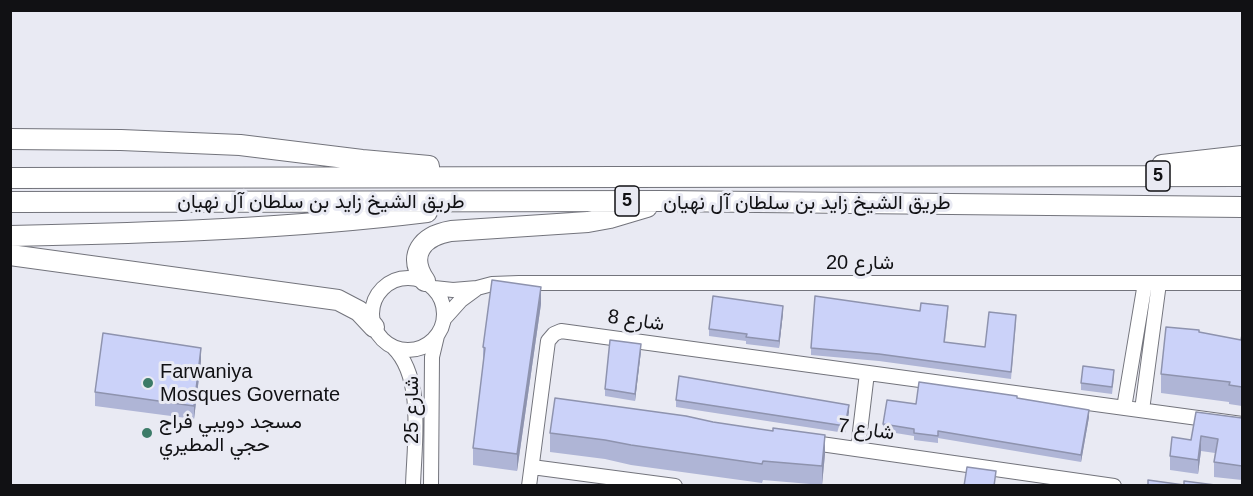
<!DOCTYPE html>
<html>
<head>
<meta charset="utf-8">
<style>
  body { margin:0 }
  #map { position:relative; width:1253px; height:496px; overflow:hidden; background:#e9eaf3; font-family:Arial,sans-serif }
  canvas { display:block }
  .frame { position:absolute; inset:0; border:12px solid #111114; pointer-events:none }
</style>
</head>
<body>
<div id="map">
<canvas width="1253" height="496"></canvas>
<div class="frame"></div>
</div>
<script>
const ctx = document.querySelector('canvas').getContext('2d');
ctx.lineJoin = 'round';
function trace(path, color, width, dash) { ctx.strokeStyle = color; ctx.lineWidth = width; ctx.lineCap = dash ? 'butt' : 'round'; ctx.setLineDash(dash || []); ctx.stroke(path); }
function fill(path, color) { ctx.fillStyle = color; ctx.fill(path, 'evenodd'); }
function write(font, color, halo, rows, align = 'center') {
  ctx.font = font + ' Arial,Vazirmatn,sans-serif'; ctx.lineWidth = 6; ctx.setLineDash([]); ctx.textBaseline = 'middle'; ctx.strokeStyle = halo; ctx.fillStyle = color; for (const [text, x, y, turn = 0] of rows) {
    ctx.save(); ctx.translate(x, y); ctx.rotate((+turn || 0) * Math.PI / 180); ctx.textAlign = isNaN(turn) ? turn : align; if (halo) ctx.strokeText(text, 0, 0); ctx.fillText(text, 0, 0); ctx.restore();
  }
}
const minor = new Path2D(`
  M372 314a36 36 0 1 1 72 0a36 36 0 1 1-72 0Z
  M434 288 453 290 477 288 492 284 519 283H1242
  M444 319 461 300 476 289
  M393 347C425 378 414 444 413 486
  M1124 408 1145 283
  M1142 410 1159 283
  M807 442 1114 486
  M858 448 867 373
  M532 467 675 486
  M431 486 432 357 437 336
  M529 486 548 341 554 334 561 331 1242 424`);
const highway = new Path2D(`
  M10 139 121 140 240 145 362 160 429 166
  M1162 165 1242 156
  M10 178 1242 176
  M10 202 661 201 1242 207
  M10 236C150 233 288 229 427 212
  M10 255 338 300 359 311 374 327
  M425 281C407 255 422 236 451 231L588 222 610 218 647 207`);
trace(minor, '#73747c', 16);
trace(highway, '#73747c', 22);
trace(minor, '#fff', 14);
trace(highway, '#fff', 20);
fill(new Path2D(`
  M541 304 517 471 473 465V448L483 364V347Z
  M920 311 948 312 945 342 985 347 1016 322 1011 379 879 361 811 355V348Z
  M783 313 779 348 746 344V341L709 336V329Z
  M1199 332 1241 340 1242 335V406L1229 404V402L1161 393V374Z
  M641 351 635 401 605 396V389Z
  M201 361 194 419 95 406V392Z
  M1114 377 1112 394 1081 390V383Z
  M1017 398 1089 417 1081 462 938 438V443L914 440V436L883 431V424L916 404Z
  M676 400 849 412 845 433 676 407Z
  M1242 418V480L1214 477V462L1215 453 1201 451 1198 474 1170 470V456L1191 440Z
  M550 433 825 454 822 485 763 480 762 483 631 465 605 459 550 452Z`), '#afb5d6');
fill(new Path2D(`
  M541 287V304L517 471V454Z
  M783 306V313L779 348V341Z
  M641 344V351L635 401V394Z
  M201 348V361L194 419V406Z
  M849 405V412L845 433V426Z
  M1089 410V417L1081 462V455Z
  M825 435V454L822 485V466Z
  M1201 436V451L1198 474V460Z`), '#8e93ae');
const building = new Path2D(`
  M492 280 541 287 517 454 473 448 485 348 483 347Z
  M713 296 783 306 779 341 746 337 747 334 709 329Z
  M815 296 920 311 921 303 948 306 944 342 985 347 989 312 1016 315 1011 372 879 354 811 348Z
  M1166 327 1199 330V332L1241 340 1242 335V387L1229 385 1230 382 1161 374Z
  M103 333 201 348 194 406 95 392Z
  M610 340 641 344 635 394 605 389Z
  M1083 366 1114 370 1112 387 1081 383Z
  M679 376 849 405 845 426 676 400Z
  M919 382 1017 396V398L1089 410 1081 455 938 431V436L914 433V429L883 424 887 400 916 404Z
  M555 398 686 416 713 422 773 431V428L825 435 822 466 763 461 762 464 631 445 605 440 550 433Z
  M1196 412 1242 418V466L1214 462 1218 439 1201 436 1198 460 1170 456 1172 437 1191 440Z
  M967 467 996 471 994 486H964Z
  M1148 480 1184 485V481L1223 486H1148Z`);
fill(building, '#cbd2f9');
trace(building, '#8e93ae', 1.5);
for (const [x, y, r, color] of [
  [148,383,6,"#3c7b68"],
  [147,433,6,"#3c7b68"]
]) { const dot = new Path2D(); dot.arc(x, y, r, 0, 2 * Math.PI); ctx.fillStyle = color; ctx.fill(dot); trace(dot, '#e9eaf3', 2); }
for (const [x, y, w] of [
  [1158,176,24],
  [627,201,24]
]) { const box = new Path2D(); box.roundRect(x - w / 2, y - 15, w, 30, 4.5); ctx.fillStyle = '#e9eaf3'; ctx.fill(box); trace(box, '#111114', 1.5); }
write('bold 18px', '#111114', null, [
  ["5",1158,176],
  ["5",627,201]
]);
write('20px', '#111114', '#e9eaf3', [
  ["طريق الشيخ زايد بن سلطان آل نهيان",321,202],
  ["طريق الشيخ زايد بن سلطان آل نهيان",807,203],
  ["شارع 20",860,263],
  ["شارع 8",636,321,8],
  ["شارع 25",412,410,-90],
  ["شارع 7",866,430,8]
]);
write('20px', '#111114', '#e9eaf3', [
  ["Farwaniya",160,372],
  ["Mosques Governate",160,395],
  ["مسجد دويبي فراج",159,422],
  ["حجي المطيري",159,445]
], 'left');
</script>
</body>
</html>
